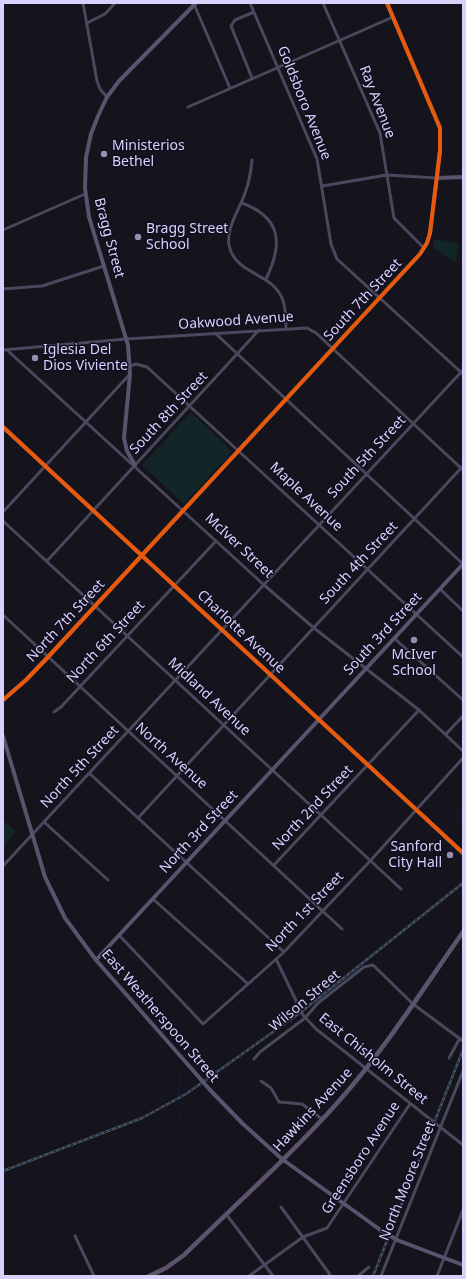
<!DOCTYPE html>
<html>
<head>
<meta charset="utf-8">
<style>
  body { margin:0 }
  #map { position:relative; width:466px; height:1279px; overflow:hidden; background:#15131c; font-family:"Noto Sans",sans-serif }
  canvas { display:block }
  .frame { position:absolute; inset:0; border:4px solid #d8d1fc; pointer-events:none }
</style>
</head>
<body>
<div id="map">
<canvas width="466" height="1279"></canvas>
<div class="frame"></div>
</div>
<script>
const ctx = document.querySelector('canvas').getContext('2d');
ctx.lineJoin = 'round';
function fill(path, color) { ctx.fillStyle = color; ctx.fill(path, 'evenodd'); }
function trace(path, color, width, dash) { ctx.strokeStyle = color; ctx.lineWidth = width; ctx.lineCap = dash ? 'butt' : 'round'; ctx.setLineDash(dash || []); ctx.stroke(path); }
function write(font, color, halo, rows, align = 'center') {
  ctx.font = font + ' "Noto Sans",sans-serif'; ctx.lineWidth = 3; ctx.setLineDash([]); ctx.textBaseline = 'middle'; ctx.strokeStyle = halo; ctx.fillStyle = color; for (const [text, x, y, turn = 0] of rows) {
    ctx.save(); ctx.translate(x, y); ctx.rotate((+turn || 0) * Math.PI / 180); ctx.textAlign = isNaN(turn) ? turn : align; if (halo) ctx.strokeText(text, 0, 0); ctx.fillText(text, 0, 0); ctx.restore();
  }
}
fill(new Path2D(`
  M434 239 459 243 456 263 433 247Z
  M191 412 225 444 231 453 184 504 142 465Z
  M3 820 16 831 3 847Z`), '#122628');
trace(new Path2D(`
  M446 828 463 811
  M397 882 437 837
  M284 971C290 969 295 965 301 963 306 962 311 962 315 959 345 938 367 911 393 886
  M163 1008 164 1013 200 1056
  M199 1060 213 1040 223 1020 232 1008 248 992 281 973
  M3 1184 50 1178 142 1148 158 1140 169 1133 180 1119 182 1104 178 1093 181 1073 184 1068`), '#101d3c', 1);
trace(new Path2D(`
  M83 3 97 81 100 89 107 97
  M250 3 317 159 331 244 337 259 463 374
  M323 3 380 133 394 218 424 248
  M194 4 230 88
  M87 23 105 14 115 3
  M252 78 231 26 235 20 254 12
  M188 107 393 17
  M252 160C251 170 250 180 246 190 241 208 226 226 229 245 235 275 271 272 282 298 286 307 286 318 286 328
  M322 186 387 175 437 178
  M242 203C282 218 283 244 266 279
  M3 230 85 194
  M3 289 42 286 104 266
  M215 333 463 564
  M3 350 126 339 307 328 316 333 463 470
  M7 350 264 585 314 628 419 710 463 751
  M130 366 136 364 147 367 463 657
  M3 512 130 374
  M3 521 401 889
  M47 561 259 330
  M440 589 463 611
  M3 615 342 929
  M394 638 463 700
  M54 712 61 707 216 541
  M446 734 463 716
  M89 773 284 952
  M138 818 463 466
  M44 822 108 880
  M274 865 419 710
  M3 866 463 370
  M153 899 247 983
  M119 935 203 1024 283 953 371 860 463 758
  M276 959 303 1015 316 1029 463 1145
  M449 1058 460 1038
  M254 1059 260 1052 305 1018 318 1003 364 967 373 965 413 1004 463 1041
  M261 1081 271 1088 279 1102 302 1104 322 1119
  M281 1207 331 1276
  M226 1214 273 1276
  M75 1236 94 1276
  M249 1276 303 1237 327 1228 410 1104
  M358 1276 369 1267
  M381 1276 463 1071
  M437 1276 463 1210`), '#4a485d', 3);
trace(new Path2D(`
  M437 178 463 177
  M3 427 463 853
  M135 465 127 451 124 438 130 374 128 345 89 217 85 188 86 157 91 134 98 116 107 97 119 81 196 3
  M3 700 26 680 48 657 420 254 427 243 430 233 440 151V128L387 3
  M3 736 45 877 65 918 96 960 197 1075
  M96 960 463 564
  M210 1090 243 1124 282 1159 379 1229 397 1240 463 1265`), '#57556e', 4);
trace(new Path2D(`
  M149 1276 166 1268 184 1255C236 1204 291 1155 339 1101 385 1049 423 989 463 932`), '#5e536d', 4.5);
const rail = new Path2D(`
  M3 1171 142 1118 186 1094 301 1012 463 883
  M373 1276 463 1050`);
trace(rail, '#435464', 2.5);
trace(rail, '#120f20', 1, [3]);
trace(new Path2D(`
  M197 1075 210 1090`), '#57556e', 4);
trace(new Path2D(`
  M3 427 463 853
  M3 700 26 680 48 657 420 254 427 243 430 233 440 151V128L387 3`), '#e8590c', 4);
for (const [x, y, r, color] of [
  [104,154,4,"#948eae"],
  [138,237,4,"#948eae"],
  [35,358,4,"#948eae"],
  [414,640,4,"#948eae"],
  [450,855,4,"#948eae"]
]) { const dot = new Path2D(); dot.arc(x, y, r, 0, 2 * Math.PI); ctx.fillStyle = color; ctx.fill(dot); trace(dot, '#120f20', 1.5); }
write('14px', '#d8d1fc', '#120f20', [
  ["Ray Avenue",377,102,69],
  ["Goldsboro Avenue",304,103,68],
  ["Bragg Street",109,238,75],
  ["South 7th Street",363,300,-47],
  ["Oakwood Avenue",236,321,-4],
  ["South 8th Street",169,413,-47],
  ["South 5th Street",367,457,-47],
  ["Maple Avenue",306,497,43],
  ["McIver Street",239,546,43],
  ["South 4th Street",359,563,-47],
  ["North 7th Street",66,621,-47],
  ["Charlotte Avenue",241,632,43],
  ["South 3rd Street",383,634,-47],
  ["North 6th Street",106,642,-47],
  ["Midland Avenue",209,697,43],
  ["North Avenue",171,756,42],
  ["North 5th Street",80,767,-47],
  ["North 2nd Street",313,808,-47],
  ["North 3rd Street",199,832,-47],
  ["North 1st Street",305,912,-46],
  ["Wilson Street",305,1001,-40],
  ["East Weatherspoon Street",160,1016,49],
  ["East Chisholm Street",373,1059,39],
  ["Hawkins Avenue",313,1110,-47],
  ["Greensboro Avenue",361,1158,-57],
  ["North Moore Street",408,1181,-68]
]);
write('14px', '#d8d1fc', '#120f20', [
  ["Ministerios",112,146],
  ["Bethel",112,162],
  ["Bragg Street",146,229],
  ["School",146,245],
  ["Iglesia Del",43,350],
  ["Dios Viviente",43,366],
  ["McIver",414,655,"center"],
  ["School",414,671,"center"],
  ["Sanford",442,847,"right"],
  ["City Hall",442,863,"right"]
], 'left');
</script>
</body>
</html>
